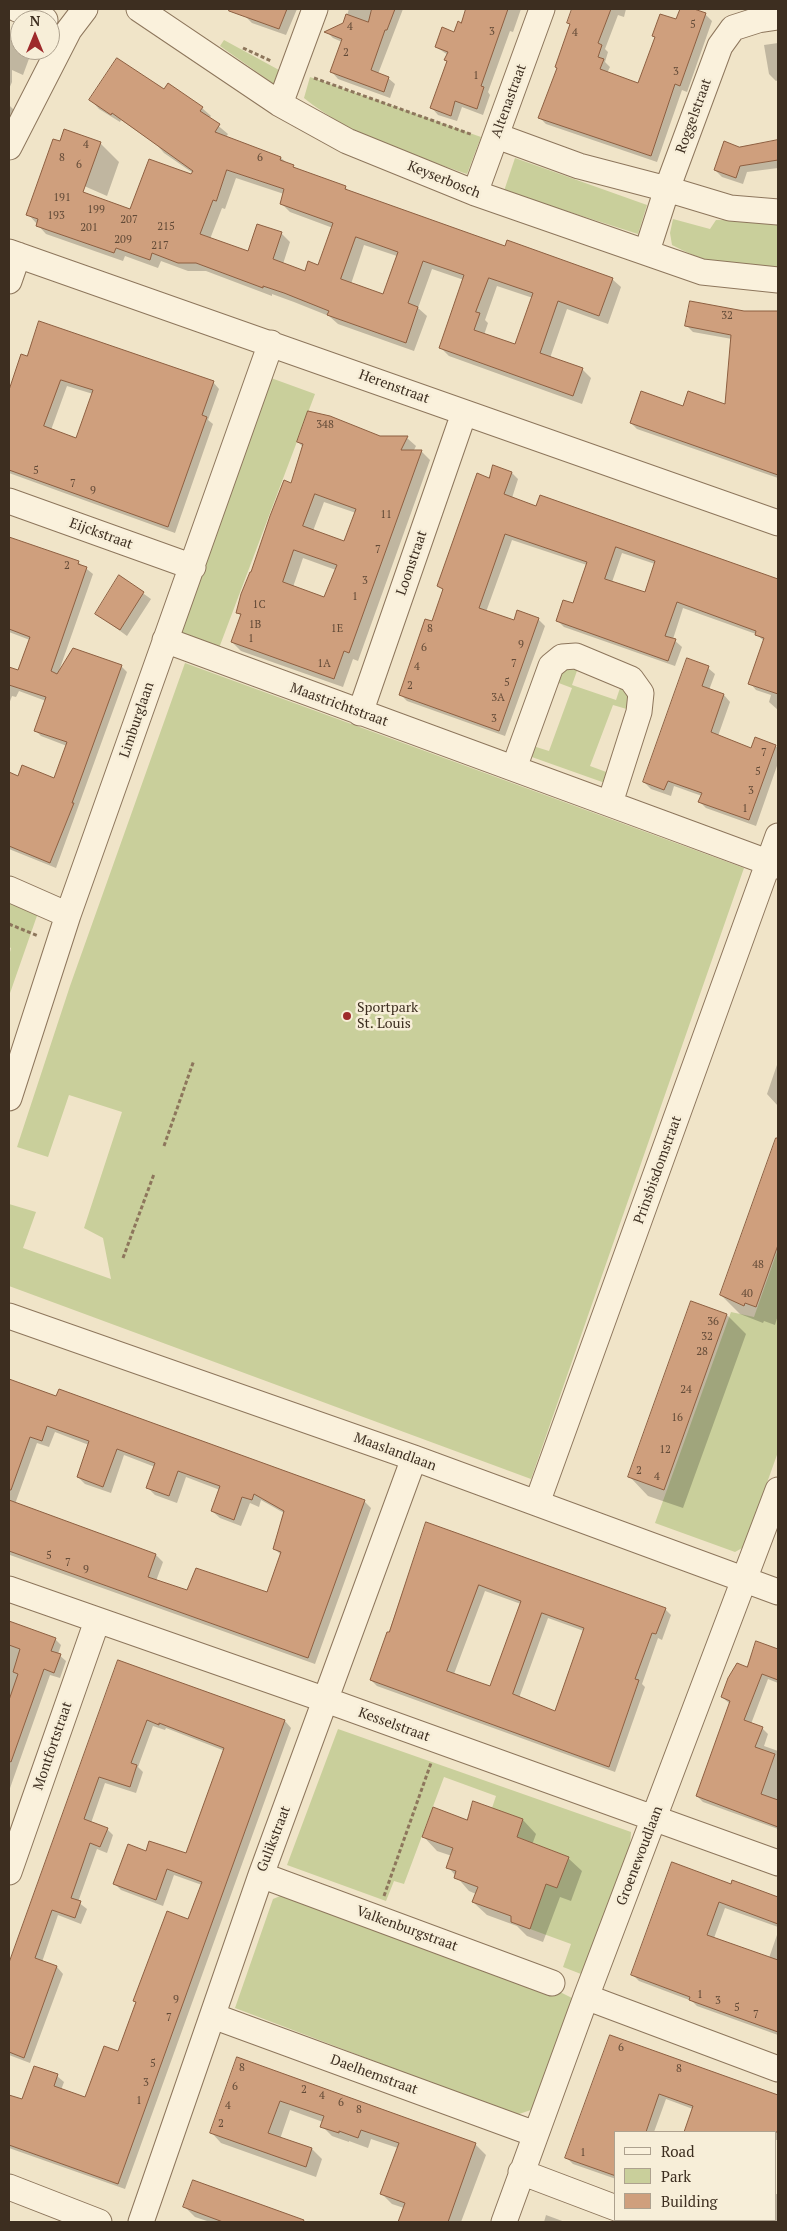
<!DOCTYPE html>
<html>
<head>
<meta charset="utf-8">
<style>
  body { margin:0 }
  #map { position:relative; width:787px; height:2231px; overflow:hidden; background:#f0e4c8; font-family:"PT Serif",serif }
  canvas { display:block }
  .frame { position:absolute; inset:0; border:10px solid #3d2e20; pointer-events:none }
  .legend { position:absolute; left:614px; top:2131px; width:162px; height:90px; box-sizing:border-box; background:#f7eed8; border:1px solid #ada18e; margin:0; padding:6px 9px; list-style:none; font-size:15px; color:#3d2e20 }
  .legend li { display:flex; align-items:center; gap:10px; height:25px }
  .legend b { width:25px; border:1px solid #ada18e }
  .north { position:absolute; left:10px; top:10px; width:50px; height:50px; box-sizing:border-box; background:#f7eed8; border:1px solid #ada18e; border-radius:50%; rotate:0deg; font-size:14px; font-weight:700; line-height:20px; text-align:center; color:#3d2e20 }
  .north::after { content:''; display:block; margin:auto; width:18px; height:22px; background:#9e2a2b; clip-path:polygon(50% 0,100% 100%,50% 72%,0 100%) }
</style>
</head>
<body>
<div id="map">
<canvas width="787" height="2231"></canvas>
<div class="frame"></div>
<ul class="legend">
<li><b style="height:6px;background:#faf1dc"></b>Road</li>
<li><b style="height:14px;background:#c9cf9b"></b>Park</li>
<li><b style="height:14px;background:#cf9f7d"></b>Building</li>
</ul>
<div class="north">N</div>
</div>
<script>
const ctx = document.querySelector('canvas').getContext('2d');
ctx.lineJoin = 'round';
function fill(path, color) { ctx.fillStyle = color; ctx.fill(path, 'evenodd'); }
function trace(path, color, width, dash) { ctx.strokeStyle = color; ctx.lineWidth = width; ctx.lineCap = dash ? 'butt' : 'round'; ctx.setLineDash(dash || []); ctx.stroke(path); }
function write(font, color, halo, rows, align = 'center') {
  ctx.font = font + ' "PT Serif",serif'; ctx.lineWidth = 5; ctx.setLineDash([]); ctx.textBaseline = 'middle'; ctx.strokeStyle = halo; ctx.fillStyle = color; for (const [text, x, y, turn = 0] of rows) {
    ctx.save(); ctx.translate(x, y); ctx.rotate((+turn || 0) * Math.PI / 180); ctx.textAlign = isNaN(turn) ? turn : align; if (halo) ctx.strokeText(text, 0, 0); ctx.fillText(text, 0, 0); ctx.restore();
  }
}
fill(new Path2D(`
  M224 40 279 70 274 84 220 46Z
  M310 77 481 137 467 174C410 154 351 136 304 98Z
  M515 158 647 205 638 234 504 191Z
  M673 219 710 229 716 220 778 221V267C742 270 704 263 672 245L670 233Z
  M260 374 315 394 219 648 179 633Z
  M185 663 744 868 531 1479 9 1286V1204L36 1212 23 1248 111 1279 103 1238 84 1228 122 1112 69 1095 48 1157 17 1147 70 986Z
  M566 667 578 668 572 685 616 700 621 685 629 688 630 710 613 705 590 766 609 773 605 783 529 756 533 746 549 751 572 688 556 682Z
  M9 898 39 910 9 996V956L11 948 9 947Z
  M778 1249V1452L744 1547 735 1552 655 1523 731 1312 754 1317Z
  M338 1729 631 1832 630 1846 581 1974 563 1967 571 1944 530 1929 541 1882 557 1888 569 1857 517 1837 523 1819 492 1808 496 1796 444 1777 404 1884 394 1881 386 1901 287 1865Z
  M285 1894 556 1990 574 1999 534 2109 516 2115 235 2008 273 1899Z`), '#c9cf9b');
fill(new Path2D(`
  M247 9H297L286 35 252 23 245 16Z
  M349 9H403L378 74 388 78 395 84 390 98 338 79 332 72 342 42 333 38 327 32 344 24Z
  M467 9H521L513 32 510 31 488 92 490 95 483 115 462 107 457 121 438 115 432 108 448 62 446 60 448 55 436 47 455 33 462 24Z
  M573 9H626L624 17 618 15 605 49 608 52 605 62 610 67 607 73 639 84 656 38 653 35 677 21 681 9H690L705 14 712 21 687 92 682 90 657 162 546 124 539 117 558 69 571 25 568 22Z
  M9 35 15 38 20 42V50H24L30 56 23 75 12 70V82L9 89Z
  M778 43V80L776 81 769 74 764 45Z
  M165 90 202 108 211 116 209 118 228 134 226 137 281 158 296 170 345 187 350 193 506 248 612 279 621 287 608 324 567 309 550 358 582 369 591 378 582 404 449 356 440 347 464 280 432 269 418 308 427 316 414 351 338 324 329 316 294 302 272 294V296L206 271H188L161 261 158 268 125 256 123 261 46 234 28 214 131 210 192 175 193 173 164 153 157 145 121 120 120 122 99 109 91 100ZM236 178 284 194 281 203 290 212 333 228 319 267 306 273 283 264 290 242 281 233 249 252 210 239 222 208 225 209ZM364 245 397 256 383 296 351 284ZM497 286 533 298 516 345 484 335 488 323 485 320Z
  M9 105 14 110 9 121Z
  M60 142 100 143 119 162 107 196 66 178Z
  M778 142V168L747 172 743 184 722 177 715 170 739 148Z
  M778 312V355L758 356 774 437 778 438V478L637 429 631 423 683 407 726 405 732 339 693 332 687 326 744 313Z
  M22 356 213 382 219 389 208 420 213 424 175 533 9 473V393ZM67 386 93 394 77 440 51 430Z
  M407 438 416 446 413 452H422L430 460 358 661 353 659 343 687 241 651 232 642 242 617 237 612 291 485 303 447 298 442ZM324 502 356 513 344 542 313 531ZM303 558 336 570 325 599 293 587Z
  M512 473 518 479 512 498 537 507 541 497 778 581V710L769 702 771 695 756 690 750 683 764 641 756 634 683 608 673 639 682 647 675 666 564 627 557 620 573 605 587 565 512 540 486 612 515 622 538 619 545 626 505 736 407 701 400 694 432 623 444 591 438 586 490 479ZM622 553 655 564 646 593 612 582Z
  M9 538 78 562 93 574 59 671 121 666 127 672 56 868 9 849V774L19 777 55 779 67 746 41 736 35 730 46 701 19 691 16 697 12 696 9 704V668L19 672 30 640 9 632Z
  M120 577 151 599 127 636 97 614Z
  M708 668 715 674 709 690 724 695 730 702 718 736 752 749 775 746 778 748V763L756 826 706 808 700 802 702 796 674 786 671 796 651 789 644 782Z
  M778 1062V1106L767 1094Z
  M778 1135V1315L775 1325 764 1321 763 1323 740 1314 721 1295Z
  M727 1315 746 1334 683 1508 648 1496 630 1477Z
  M9 1380 364 1501 371 1508 315 1664 10 1555ZM55 1432 89 1445 78 1477 85 1484 111 1493 124 1455 155 1467 148 1488 155 1495 177 1503 186 1477 220 1490 212 1511 220 1518 241 1526 250 1503 259 1507 261 1500 284 1513 274 1548 281 1555 267 1593 188 1592 156 1581 163 1562 156 1555 15 1504 37 1443 49 1447Z
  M427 1524 665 1609 671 1615 662 1640 658 1638 642 1684 645 1687 615 1772 377 1686 371 1680 389 1634ZM485 1591 521 1604 490 1688 454 1674ZM548 1618 584 1631 555 1713 519 1698Z
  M9 1622 55 1639 61 1645 58 1654 66 1661 60 1678 50 1675 9 1791Z
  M757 1642 778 1650V1683L768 1679 751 1724 762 1728 768 1734 764 1746 778 1751V1829L703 1802 697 1796 730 1704 722 1697 747 1668Z
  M119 1662 285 1721 291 1728 125 2189 9 2148V2095L23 2100 57 2076 64 2082 61 2090 86 2099 119 2052 189 1921 202 1885 174 1875 163 1906 121 1890 115 1884 147 1852 187 1855 225 1751 166 1728 165 1730 153 1726 138 1767 143 1772 136 1793 105 1783 91 1823 107 1829 113 1835 107 1853 97 1849 78 1902 87 1909 81 1924 58 1915 42 1962 57 1967 63 1974 30 2063 9 2055V1967Z
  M474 1803 523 1820 536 1834 532 1845 568 1858 582 1871 571 1901 560 1897 543 1942 527 1936 517 1926 487 1915 473 1902 476 1894 469 1891 448 1867 452 1856 437 1851 424 1837 468 1821Z
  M733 1882 778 1898V1927L725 1908 714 1938 769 1958 778 1932V2035L697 2006 692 2001 639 1981 633 1975 731 1885Z
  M610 2036 778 2097V2140H776V2132H745L748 2125 722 2115 715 2132H685L693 2109 666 2099 654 2132H616V2179L573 2164 567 2158Z
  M238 2059 476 2145 486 2155 461 2222H399L404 2208 392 2204 382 2194 398 2148 371 2139 368 2148 349 2141V2142L332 2136 322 2126 323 2122 290 2110 280 2139 312 2149 322 2159 316 2177 221 2143 211 2132Z
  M194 2182 306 2222H210L195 2217 185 2207Z
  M776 2194H778V2222H736L729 2220H776Z
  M546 2215 565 2222H544Z`), '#0003');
const building = new Path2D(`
  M229 9H287L279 29 229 11Z
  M372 9H395L387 30H385L371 70 389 77 384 92 330 72 342 39 324 32 343 23 346 14 368 22Z
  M466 9H508L481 86 484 87 477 109 455 101 451 116 430 108 447 61 444 60 448 52 435 47 442 27 454 32 458 21 461 23Z
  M572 9H611L598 43 602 45 598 57 604 59 600 69 638 83 655 37 652 36 660 14 676 19 680 9H694L706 13 680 86 675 84 651 156 538 118 557 68 555 67 570 24 567 23Z
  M117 58 164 89 168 83 203 107 200 111 220 124 215 132 281 157 280 160 294 165 293 167 346 186 345 189 505 246 507 240 613 278 599 316 558 301 540 353 583 368 573 396 439 348 464 275 423 261 408 303 418 307 406 343 327 315 329 311 284 293 263 286V288L196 263H178L152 253 150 260 116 248 114 253 36 226 38 219 26 215 53 139 60 141 64 129 101 142 83 192 130 209 149 159 191 174 193 171 112 113 111 115 89 100ZM227 170 284 189 280 204 333 223 318 265 308 261 305 271 273 259 282 232 257 224 248 251 200 234 213 200 216 201ZM356 237 398 252 383 294 341 279ZM489 278 533 293 515 344 474 330 480 313 476 312Z
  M778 140V160L740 166 736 178 714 170 724 141 739 147Z
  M690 301 744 311H778V475L630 423 641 391 683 406 688 391 725 404 731 335 685 326Z
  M39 321 214 381 202 415 207 417 168 527 9 470V390L21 354 27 356ZM61 380 93 390 76 438 44 426Z
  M308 411 330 416 380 436H408L401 450H422L349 653 344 651 334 679 231 642 241 614 236 613 241 594 250 572H251L270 516 284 480 291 483 303 444 297 442ZM315 494 356 509 344 541 303 526ZM294 550 337 565 324 597 283 582Z
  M493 465 512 472 504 494 536 506 540 495 778 579V694L748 684 764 638 755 635 756 631 677 602 665 636 676 639 668 661 556 621 563 600 573 603 587 562 505 534 479 608 514 620 517 610 539 618 499 731 399 695 425 619 432 621 443 589 437 586 477 473 489 478ZM616 547 655 561 645 592 605 579Z
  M9 537 79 561 78 564 87 567 51 671 57 674 73 648 122 665 72 803H74L50 863 9 846V772L18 776 22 765 54 778 67 742 34 731 46 697 9 685V667L18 670 30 637 9 629Z
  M119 575 144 592 120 630 95 614Z
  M687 658 709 666 702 686 724 694 711 732 751 748 755 737 776 745 749 820 698 802 702 793 668 781 664 790 643 782Z
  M776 1138H778V1245L756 1307 745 1303 744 1306 720 1295Z
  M691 1301 727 1314 664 1490 628 1477Z
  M9 1379 56 1396 59 1389 365 1500 308 1658 9 1551V1500L156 1554 148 1577 187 1590 196 1568 267 1592 281 1552 273 1549 284 1511 254 1494 252 1500 242 1497 234 1520 211 1511 220 1486 178 1471 169 1496 158 1492 146 1488 155 1463 117 1449 103 1487 77 1477 89 1441 47 1426 42 1441 30 1437 11 1490H9Z
  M426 1522 666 1608 656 1634 652 1633 635 1679 639 1680 609 1767 370 1680 387 1632H389ZM479 1585 521 1601 490 1686 447 1671ZM542 1613 584 1628 555 1711 513 1694Z
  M9 1621 56 1638 51 1651 61 1654 54 1673 44 1669 11 1762 9 1761V1700L18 1674 13 1672 20 1649 9 1645Z
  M756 1641 778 1649V1680L762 1674 744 1720 763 1727 755 1747 775 1754 761 1794 778 1800V1827L696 1796 730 1701 721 1697 728 1678 737 1663 747 1667Z
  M118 1660 285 1720 118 2184 9 2145V2095L22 2099 34 2066 58 2074 54 2086 85 2097 104 2046 118 2051 136 2002 133 2001 167 1911 188 1919 202 1882 167 1869 156 1900 113 1884 128 1844 146 1851 149 1841 186 1853 224 1748 159 1723V1725L147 1720 131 1763 137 1765 130 1787 99 1777 84 1819 108 1828 100 1847 90 1843 71 1898 81 1901 75 1918 52 1910 35 1958 57 1966 24 2058 9 2052V1963Z
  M473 1801 523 1819 517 1837 569 1857 557 1888 546 1884 530 1929 511 1922V1916L472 1902 478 1887 454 1878 456 1871 446 1868 453 1848 422 1837 433 1807 467 1820Z
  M672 1862 731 1884 732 1880 778 1897V1924L719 1902 707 1935 778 1960V2032L689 2000 690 1997 631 1975Z
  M610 2035 778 2095V2132H684L693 2106 659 2094 646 2132H616V2176L565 2158Z
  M237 2057 476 2143 448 2222H398L405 2203 380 2194 399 2143 361 2130 358 2138 339 2131V2133L320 2127 324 2116 280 2101 268 2133 312 2148 306 2167 210 2133Z
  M193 2180 304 2220 303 2222H223L183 2207Z`);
fill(building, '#cf9f7d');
trace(building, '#8d5f41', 1);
const minor = new Path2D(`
  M17 9 45 20
  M139 9 280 104 347 141 475 193 702 272 778 280
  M280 104 315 9
  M497 136 579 166 667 189 730 208 778 212
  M9 147 69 30 85 9
  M475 193 542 9
  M647 251 667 189 720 46 733 28 758 20 778 17
  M9 252 778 523
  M9 281 18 255
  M9 501 193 567
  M165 640C369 717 574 790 778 866
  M360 713 464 413
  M514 768 551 666 562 657 576 656 631 679 641 693 639 712 610 803
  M9 889 68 915
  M9 1098 68 915 271 343
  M9 1316 414 1458 778 1592
  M537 1503 778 836
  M9 1589 326 1700 778 1863
  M9 1872 97 1621
  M261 1875 552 1983
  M586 1997 778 2069
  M213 2016 535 2134
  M521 2172 616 2208
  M9 2187 99 2222
  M647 2220 654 2222
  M141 2222 261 1875 414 1458
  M504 2222 586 1997 778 1490`);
trace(minor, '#8d765c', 27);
trace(new Path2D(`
  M243 48 271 61
  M314 78 473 135
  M9 924 38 936
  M164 1146 194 1060
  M123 1258 154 1174
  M384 1896 431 1763`), '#8d765c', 3, [4, 2.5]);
trace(minor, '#faf1dc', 25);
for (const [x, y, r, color] of [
  [347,1016,5,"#9e2a2b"]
]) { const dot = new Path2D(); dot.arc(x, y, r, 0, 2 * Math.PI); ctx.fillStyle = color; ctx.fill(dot); trace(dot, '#f7eed8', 2); }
write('11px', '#624a37', null, [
  ["5",693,25],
  ["4",350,27],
  ["3",492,32],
  ["4",575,33],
  ["2",346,53],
  ["3",676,72],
  ["1",476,76],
  ["4",86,145],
  ["8",62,158],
  ["6",260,158],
  ["6",79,165],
  ["191",62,198],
  ["199",96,210],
  ["193",56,216],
  ["207",129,220],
  ["215",166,227],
  ["201",89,228],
  ["209",123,240],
  ["217",160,246],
  ["32",727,316],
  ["348",325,425],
  ["5",36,471],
  ["7",73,484],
  ["9",93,491],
  ["11",386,515],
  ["7",378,550],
  ["2",67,566],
  ["3",365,581],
  ["1",355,597],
  ["1C",259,605],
  ["1B",255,625],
  ["1E",337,629],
  ["8",430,629],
  ["1",251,639],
  ["9",521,645],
  ["6",424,648],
  ["1A",324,664],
  ["7",514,664],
  ["4",417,667],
  ["5",507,683],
  ["2",410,686],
  ["3A",498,698],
  ["3",494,719],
  ["7",764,753],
  ["5",758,772],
  ["3",751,791],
  ["1",745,809],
  ["48",758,1265],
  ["40",747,1294],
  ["36",713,1322],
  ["32",707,1337],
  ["28",702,1352],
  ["24",686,1390],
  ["16",677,1418],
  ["12",665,1450],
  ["2",639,1471],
  ["4",657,1477],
  ["5",49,1556],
  ["7",68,1563],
  ["9",86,1570],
  ["1",700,1995],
  ["9",176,2000],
  ["3",718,2001],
  ["5",737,2008],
  ["7",756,2015],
  ["7",169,2018],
  ["6",621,2048],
  ["5",153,2064],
  ["8",242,2068],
  ["8",679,2069],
  ["3",146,2083],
  ["6",235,2087],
  ["2",304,2090],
  ["4",322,2096],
  ["1",139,2101],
  ["6",341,2103],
  ["4",228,2106],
  ["8",359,2110],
  ["2",221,2124],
  ["1",583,2153]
]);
write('14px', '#3d2e20', '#f7eed8', [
  ["Altenastraat",509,101,-70],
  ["Roggelstraat",694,116,-70],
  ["Keyserbosch",444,180,22],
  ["Herenstraat",394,387,20],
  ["Eijckstraat",101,534,20],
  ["Loonstraat",412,563,-71],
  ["Maastrichtstraat",339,705,20],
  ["Limburglaan",137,720,-71],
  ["Prinsbisdomstraat",658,1170,-70],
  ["Maaslandlaan",395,1452,20],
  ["Kesselstraat",394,1725,20],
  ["Montfortstraat",53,1746,-71],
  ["Gulikstraat",274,1839,-69],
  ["Groenewoudlaan",640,1856,-69],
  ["Valkenburgstraat",407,1929,20],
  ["Daelhemstraat",374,2075,20]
]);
write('14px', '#3d2e20', '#f7eed8', [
  ["Sportpark",357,1008],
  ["St. Louis",357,1024]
], 'left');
</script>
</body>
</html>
